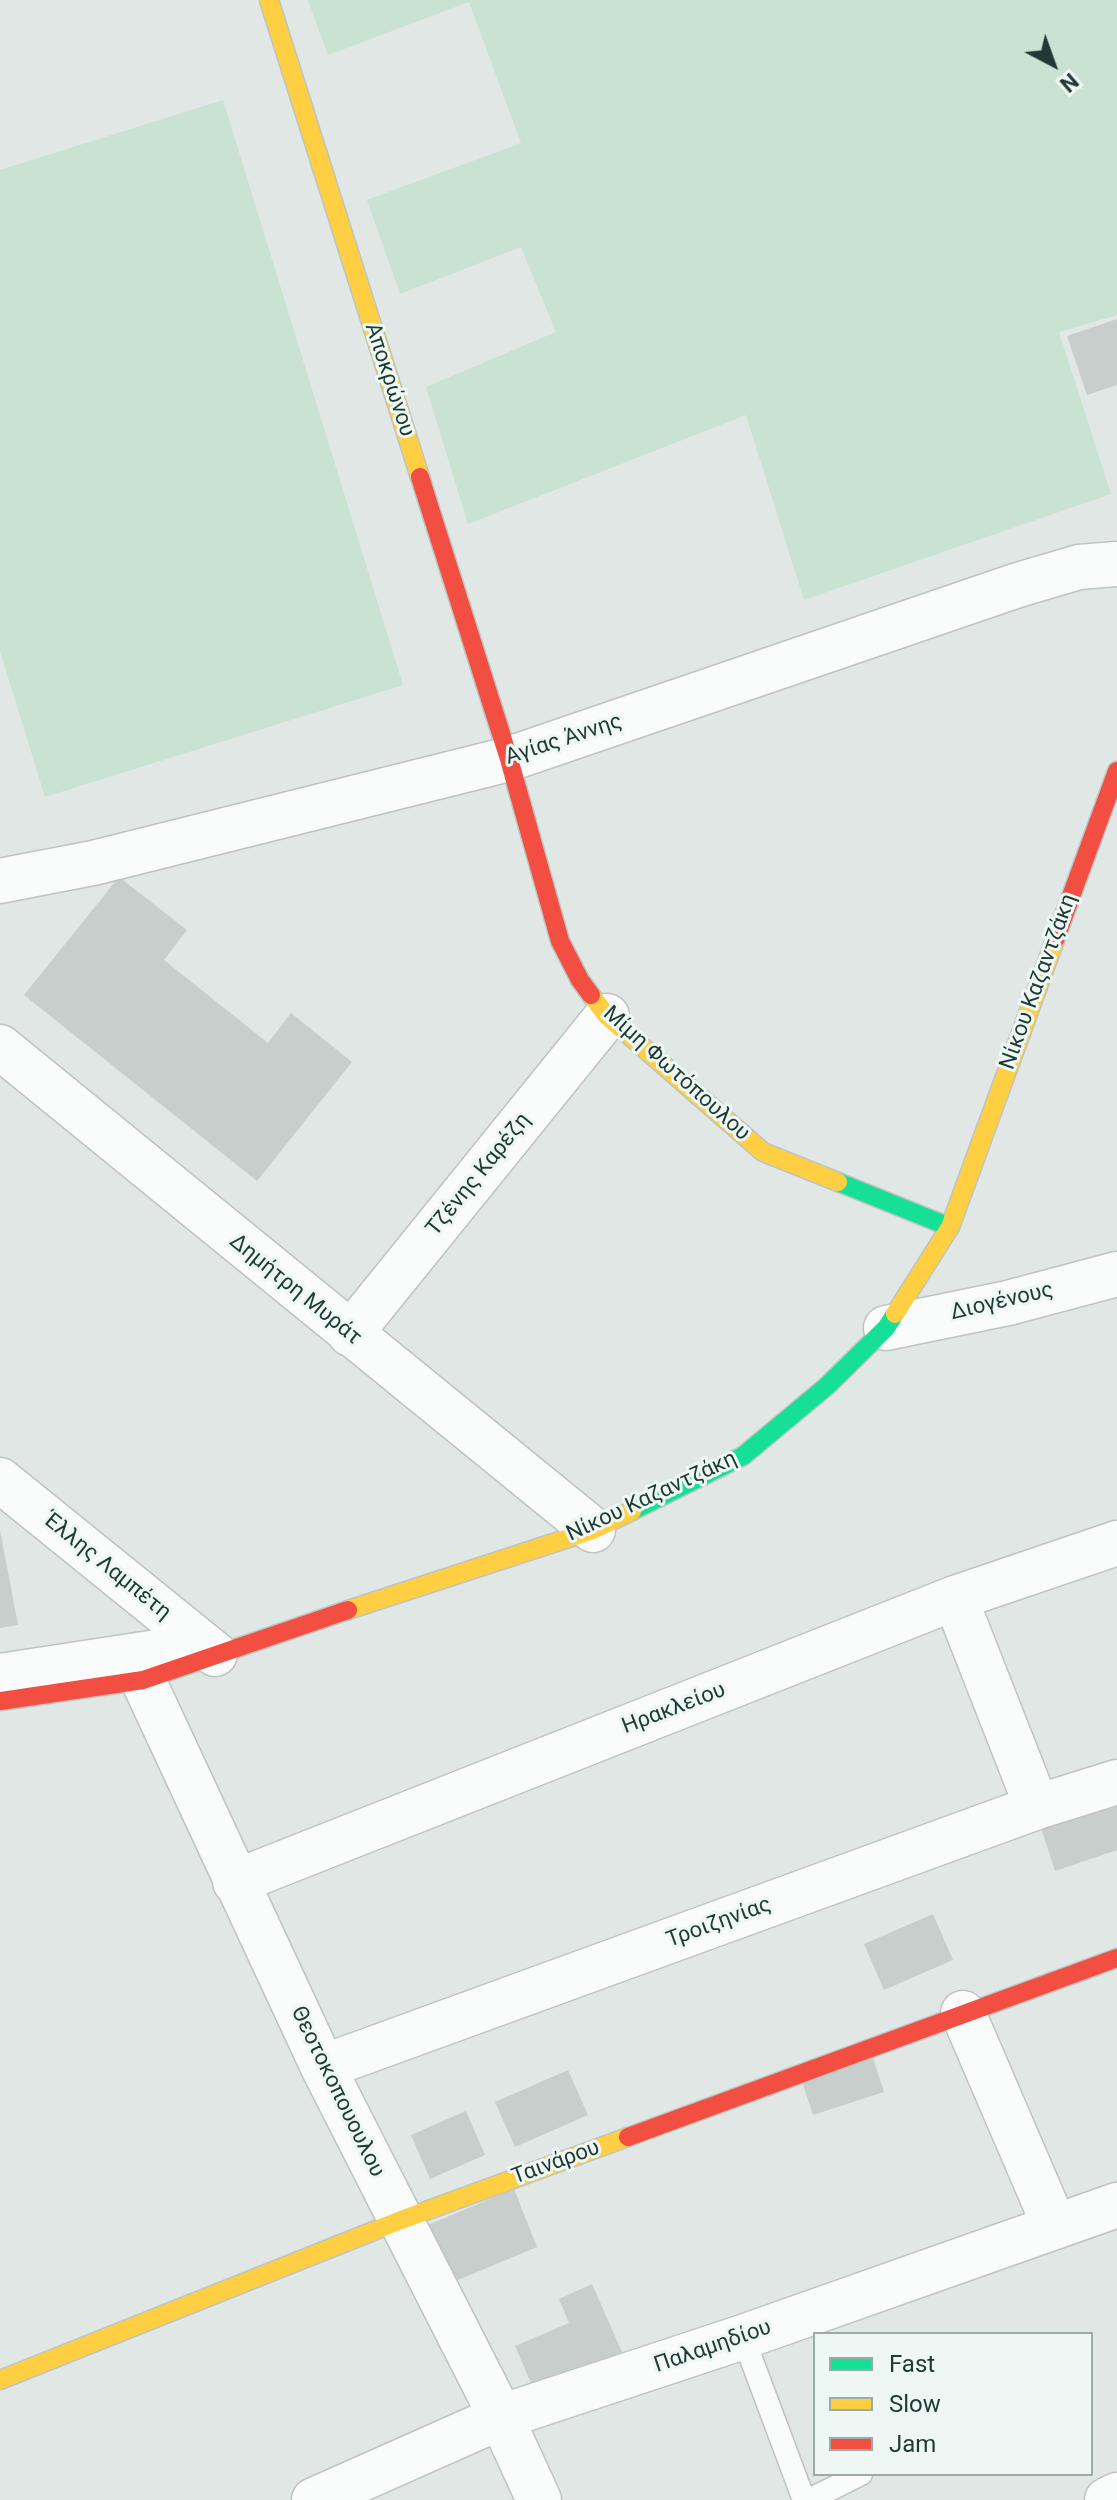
<!DOCTYPE html>
<html>
<head>
<meta charset="utf-8">
<style>
  body { margin:0 }
  #map { position:relative; width:1117px; height:2500px; overflow:hidden; background:#e1e7e5; font-family:Roboto,sans-serif }
  canvas { display:block }
  .legend { position:absolute; left:813px; top:2332px; width:280px; height:144px; box-sizing:border-box; background:#eef7f3; border:2px solid #9baba7; margin:0; padding:10px 14px; list-style:none; font-size:24px; color:#1f3a35 }
  .legend li { display:flex; align-items:center; gap:16px; height:40px }
  .legend b { width:40px; border:2px solid #9baba7 }
  .north { position:absolute; left:1013px; top:24px; width:80px; height:80px; -webkit-text-stroke:6px #eef7f3; paint-order:stroke; rotate:139deg; font-size:22px; font-weight:700; line-height:32px; text-align:center; color:#1f3a35 }
  .north::after { content:''; display:block; margin:auto; width:28px; height:36px; background:#1f3a35; clip-path:polygon(50% 0,100% 100%,50% 72%,0 100%) }
</style>
</head>
<body>
<div id="map">
<canvas width="1117" height="2500"></canvas>
<ul class="legend">
<li><b style="height:10px;background:#16e098"></b>Fast</li>
<li><b style="height:10px;background:#ffcf43"></b>Slow</li>
<li><b style="height:10px;background:#f24e42"></b>Jam</li>
</ul>
<div class="north">N</div>
</div>
<script>
const ctx = document.querySelector('canvas').getContext('2d');
ctx.lineJoin = 'round';
function fill(path, color) { ctx.fillStyle = color; ctx.fill(path, 'evenodd'); }
function trace(path, color, width, dash) { ctx.strokeStyle = color; ctx.lineWidth = width; ctx.lineCap = dash ? 'butt' : 'round'; ctx.setLineDash(dash || []); ctx.stroke(path); }
function write(font, color, halo, rows, align = 'center') {
  ctx.font = font + ' Roboto,sans-serif'; ctx.lineWidth = 6; ctx.setLineDash([]); ctx.textBaseline = 'middle'; ctx.strokeStyle = halo; ctx.fillStyle = color; for (const [text, x, y, turn = 0] of rows) {
    ctx.save(); ctx.translate(x, y); ctx.rotate((+turn || 0) * Math.PI / 180); ctx.textAlign = isNaN(turn) ? turn : align; if (halo) ctx.strokeText(text, 0, 0); ctx.fillText(text, 0, 0); ctx.restore();
  }
}
fill(new Path2D(`
  M308 0H1117V315L1059 332 1111 494 804 600 746 415 468 524 426 387 556 332 521 247 400 294 367 200 521 143 469 2 328 55Z
  M223 100 403 685 45 797 0 651V170Z`), '#c9e2d2');
fill(new Path2D(`
  M1117 319V385L1087 395 1067 336Z
  M119 877 187 930 164 960 268 1043 291 1013 352 1062 257 1181 24 995Z
  M0 1530 18 1625 0 1628Z
  M1117 1802V1850L1055 1871 1041 1828Z
  M933 1914 953 1960 884 1990 864 1944Z
  M871 2052 884 2092 813 2115 800 2075Z
  M568 2070 588 2115 515 2147 495 2102Z
  M466 2111 485 2155 430 2179 411 2135Z
  M514 2189 537 2247 446 2285 423 2227Z
  M592 2284 622 2352 534 2390 515 2346 569 2323 559 2299Z`), '#c8cecc');
const lane = new Path2D(`
  M743 2337 804 2500
  M809 2500 861 2474`);
const street = new Path2D(`
  M0 881 93 863 509 759 1018 585 1079 567 1117 564
  M0 1047 593 1530
  M886 1328 1008 1303 1117 1274
  M350 1334 607 1016
  M0 1480 215 1654
  M955 1598 1037 1807
  M0 1676 157 1652 180 1653
  M143 1680 323 2067 501 2417 539 2500
  M235 1882 955 1598 1117 1543
  M963 2013 1055 2227
  M323 2067 1037 1807 1117 1782
  M314 2500 501 2417 743 2337 1117 2205
  M1107 2500 1117 2495`);
const fast = new Path2D(`
  M838 1182 950 1227
  M632 1511 743 1456 827 1386 886 1328 895 1314`);
const slow = new Path2D(`
  M269 0 420 477
  M591 995 607 1016 763 1152 838 1182
  M895 1314 950 1227 1055 940
  M348 1610 593 1530 632 1511
  M0 2380 401 2220 628 2137`);
const jam = new Path2D(`
  M420 477 509 759 560 941 580 980 591 995
  M1055 940 1117 771
  M0 1701 143 1680 348 1610
  M628 2137 1117 1958`);
trace(lane, '#bec4c2', 25);
trace(street, '#bec4c2', 47);
trace(fast, '#bdc5c2', 21);
trace(slow, '#bdc5c2', 21);
trace(jam, '#bdc5c2', 21);
trace(lane, '#fafbfb', 22);
trace(street, '#fafbfb', 44);
trace(fast, '#16e098', 18);
trace(slow, '#ffcf43', 18);
trace(jam, '#f24e42', 18);
write('22px', '#1f3a35', '#eef7f3', [
  ["Αποκρώνου",389,380,72],
  ["Αγίας Άννης",564,740,-18],
  ["Νίκου Καζαντζάκη",1039,982,-70],
  ["Μίμη Φωτόπουλου",676,1074,42],
  ["Τζένης Καρέζη",479,1175,-51],
  ["Δημήτρη Μυράτ",295,1290,39],
  ["Διογένους",1002,1302,-13],
  ["Νίκου Καζαντζάκη",652,1497,-25],
  ["Έλλης Λαμπέτη",107,1567,39],
  ["Ηρακλείου",674,1709,-21],
  ["Τροιζηνίας",719,1923,-20],
  ["Θεοτοκοπουουλου",337,2092,64],
  ["Ταινάρου",556,2163,-20],
  ["Παλαμηδίου",713,2347,-19]
]);
</script>
</body>
</html>
